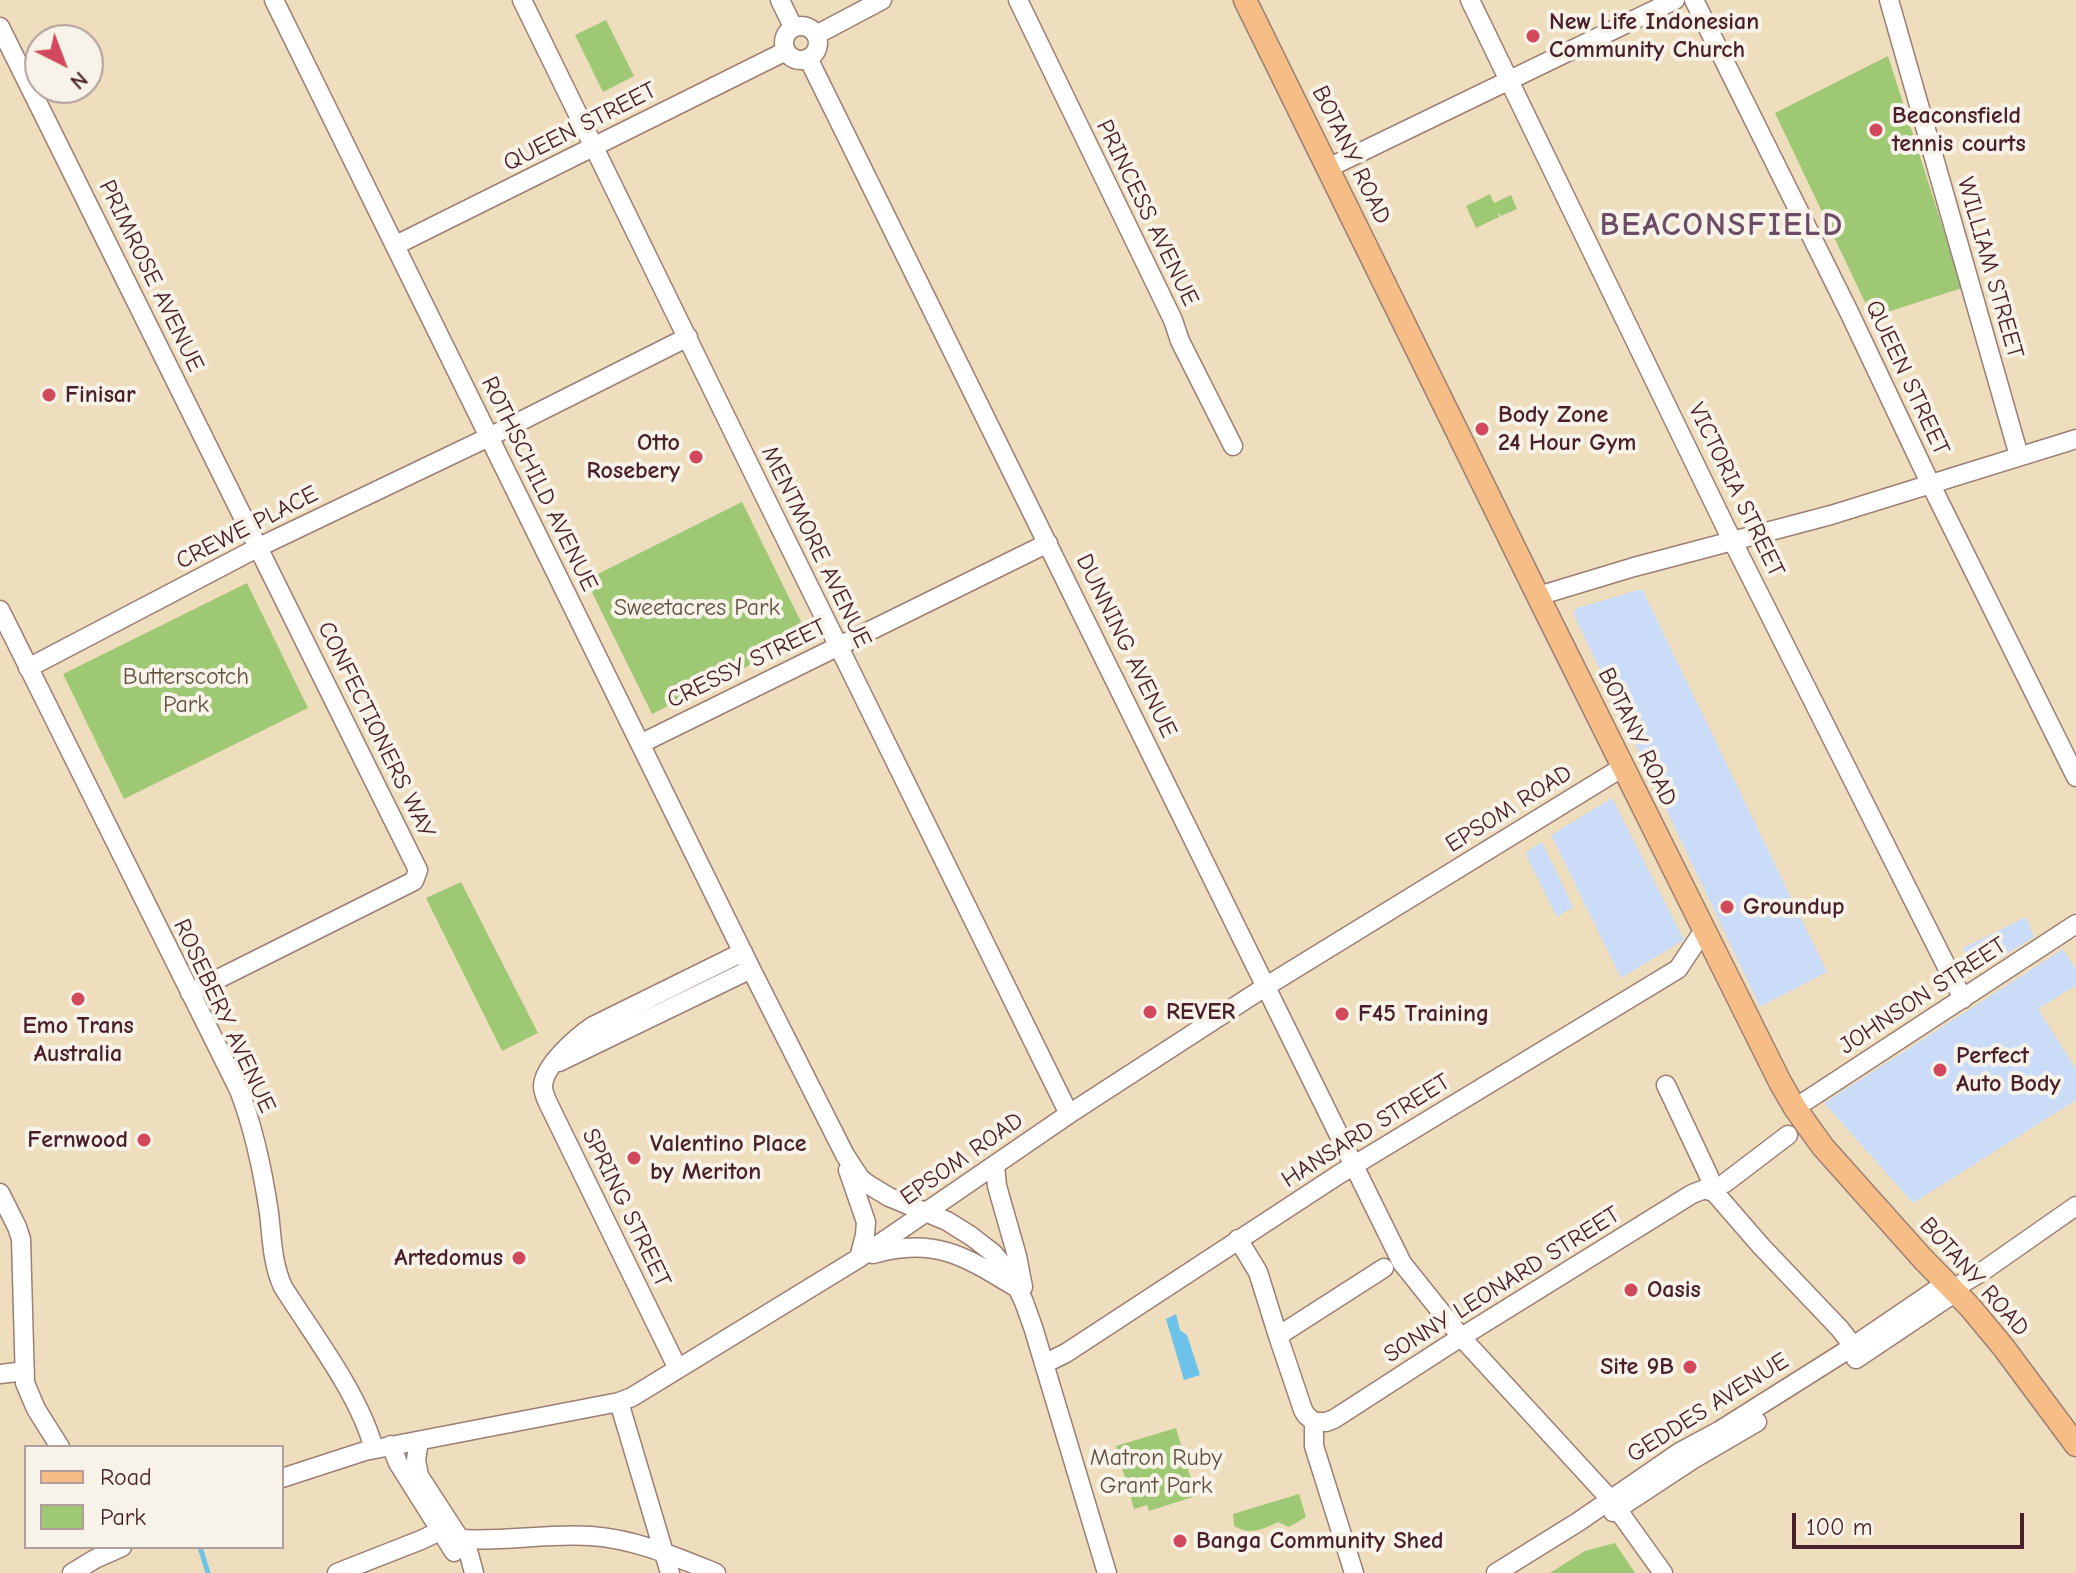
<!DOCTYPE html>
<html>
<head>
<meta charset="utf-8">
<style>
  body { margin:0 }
  #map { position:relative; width:2076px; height:1573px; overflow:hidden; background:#efdebd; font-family:"Comic Neue",sans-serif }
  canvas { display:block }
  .legend { position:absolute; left:24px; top:1445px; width:260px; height:104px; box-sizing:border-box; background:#f7f3e8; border:2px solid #b29e9c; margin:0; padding:10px 14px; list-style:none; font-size:24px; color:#4a1f2b }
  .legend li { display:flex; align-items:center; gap:16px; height:40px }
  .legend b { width:40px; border:2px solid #b29e9c }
  .north { position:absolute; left:24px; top:24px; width:80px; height:80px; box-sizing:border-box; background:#f7f3e8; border:2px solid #b29e9c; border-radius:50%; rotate:138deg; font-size:22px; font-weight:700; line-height:32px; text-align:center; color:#4a1f2b }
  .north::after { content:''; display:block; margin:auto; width:28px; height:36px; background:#d1495b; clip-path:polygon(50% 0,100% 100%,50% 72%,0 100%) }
  .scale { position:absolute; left:1792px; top:1513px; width:232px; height:36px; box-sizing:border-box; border:4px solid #4a1f2b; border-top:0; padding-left:10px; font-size:24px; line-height:28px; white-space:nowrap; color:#4a1f2b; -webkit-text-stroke:6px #f7f3e8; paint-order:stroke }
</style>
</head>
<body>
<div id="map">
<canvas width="2076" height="1573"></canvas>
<ul class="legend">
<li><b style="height:10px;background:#f6be86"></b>Road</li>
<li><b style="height:22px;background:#9ec874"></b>Park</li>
</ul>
<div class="north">N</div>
<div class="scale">100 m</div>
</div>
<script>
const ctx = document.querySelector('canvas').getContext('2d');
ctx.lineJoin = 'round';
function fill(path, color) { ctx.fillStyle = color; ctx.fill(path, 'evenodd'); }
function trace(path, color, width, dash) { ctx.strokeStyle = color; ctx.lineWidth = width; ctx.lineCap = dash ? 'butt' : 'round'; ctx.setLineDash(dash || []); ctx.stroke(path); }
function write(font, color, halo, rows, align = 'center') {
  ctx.font = font + ' "Comic Neue",sans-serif'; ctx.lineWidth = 8; ctx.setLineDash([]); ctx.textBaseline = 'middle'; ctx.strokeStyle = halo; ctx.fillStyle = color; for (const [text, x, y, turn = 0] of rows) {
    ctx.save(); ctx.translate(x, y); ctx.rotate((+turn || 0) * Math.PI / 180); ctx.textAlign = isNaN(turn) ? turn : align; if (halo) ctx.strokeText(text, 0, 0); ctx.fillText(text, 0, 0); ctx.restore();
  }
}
fill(new Path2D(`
  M1642 589 1827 972 1760 1007 1573 613 1577 608Z
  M1612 798 1684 940 1621 978 1551 835Z
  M1542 842 1573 907 1557 917 1525 853Z
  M2026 917 2034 937 1976 973 1963 948Z
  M2063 949 2076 969V985L2038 1009 2076 1069V1100L1913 1203 1824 1103Z`), '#cbdcf9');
fill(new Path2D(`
  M606 20 634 76 603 92 575 35Z
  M1888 56 1962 288 1872 317 1775 113Z
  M1490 194 1494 203 1511 195 1517 209 1501 216 1498 213 1499 217 1476 228 1466 206Z
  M742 502 808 636 652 714 586 580Z
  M247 583 308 708 124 799 63 674Z
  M461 882 538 1033 502 1051 426 898Z
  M1176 1428 1196 1496 1149 1511 1147 1505 1134 1509 1116 1446Z
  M1299 1494 1306 1517 1289 1527 1278 1522C1263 1529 1250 1536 1234 1526L1233 1514Z
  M1615 1543 1635 1573H1550L1585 1551Z`), '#9ec874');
fill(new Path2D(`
  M1176 1314 1180 1330 1187 1335 1200 1375 1184 1380 1166 1319Z`), '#6cc2e9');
trace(new Path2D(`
  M200 1547 208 1573`), '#6cc2e9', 5);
const minor = new Path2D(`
  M274 0 751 969 845 1155 860 1178 869 1185 889 1197 947 1221 971 1236 993 1253 1012 1276 1024 1302 1033 1327 1107 1573
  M522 0 766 499 1069 1114
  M780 0 793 27
  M1018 0 1173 320 1180 341 1233 446
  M1470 0 1726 528 1963 999
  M1694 0 1849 312 1931 485 2076 777
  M1889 0 2019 456
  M784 43a17 17 0 1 1 34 0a17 17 0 1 1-34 0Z
  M0 27 418 870 414 881 190 993
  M816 35 882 0
  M808 58 1402 1263 1462 1338 1610 1499 1663 1573
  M1328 168 1675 0
  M396 245 786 51
  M1538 596 1634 567 1831 515 2076 439
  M0 610 239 1090C254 1129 263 1172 269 1213 272 1238 272 1263 283 1287 314 1336 359 1394 374 1449
  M28 668 259 547 489 437 688 337
  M640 744 1048 543
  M559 1062 751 969
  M1666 1085 1708 1174 1715 1193 1761 1246 1840 1329 1853 1346
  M1795 1108 2076 924
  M995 1165 997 1186 1017 1256 1023 1287
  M848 1170 866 1222 865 1235 859 1258
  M1725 1183 1788 1135
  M0 1193 17 1227 21 1239 25 1383 36 1409 60 1447
  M1238 1239 1258 1272 1278 1336 1303 1410 1306 1415 1314 1422
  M873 1254C935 1236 966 1257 1017 1288
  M1953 1289 1983 1271 2076 1206
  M1278 1336 1384 1268
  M1856 1359 1956 1292
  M1044 1364 1066 1353 1338 1175 1678 969 1704 930
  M678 1369 549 1105C546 1099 543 1093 543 1086 544 1065 577 1037 593 1026L743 952
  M0 1374 25 1371
  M619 1402 670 1573
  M1314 1422H1326L1334 1419 1447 1346 1692 1194 1705 1189 1715 1193
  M1314 1422V1446L1354 1573
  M419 1441 416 1460 419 1476 460 1539 469 1554 474 1573
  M391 1445 398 1463 454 1552
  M282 1478 365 1451 619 1402 632 1397 859 1258 1069 1114 1265 987 1623 767
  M1613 1512 1692 1460 1757 1422
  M449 1544 460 1539C504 1542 548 1533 591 1536 635 1539 676 1557 716 1573
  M72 1573 95 1559 122 1547
  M337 1573 421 1540 440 1531
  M1496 1573 1578 1522 1680 1452 1719 1431 1849 1349 1946 1283`);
const major = new Path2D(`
  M1245 0 1538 596 1780 1082 1795 1108 1823 1147 1923 1259 1970 1307 2004 1348 2076 1445`);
trace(minor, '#9c7e74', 21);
trace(major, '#9c7e74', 25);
trace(minor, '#fff', 18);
trace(major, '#f6be86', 22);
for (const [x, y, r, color] of [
  [1533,36,8,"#d1495b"],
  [1876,130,8,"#d1495b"],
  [49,395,8,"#d1495b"],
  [1482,429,8,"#d1495b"],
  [696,457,8,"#d1495b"],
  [1727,907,8,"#d1495b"],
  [78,999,8,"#d1495b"],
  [1150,1012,8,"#d1495b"],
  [1342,1014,8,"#d1495b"],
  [1940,1070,8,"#d1495b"],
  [144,1140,8,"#d1495b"],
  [634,1158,8,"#d1495b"],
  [519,1258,8,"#d1495b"],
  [1631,1290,8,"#d1495b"],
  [1690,1367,8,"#d1495b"],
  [1180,1541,8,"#d1495b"]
]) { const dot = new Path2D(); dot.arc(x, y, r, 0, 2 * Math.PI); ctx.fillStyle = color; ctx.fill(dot); trace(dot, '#f7f3e8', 3); }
write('bold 24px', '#4a1f2b', '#f7f3e8', [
  ["New Life Indonesian",1549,22],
  ["Community Church",1549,50],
  ["Beaconsfield",1892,116],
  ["tennis courts",1892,144],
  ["Finisar",65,395],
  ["Body Zone",1498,415],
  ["24 Hour Gym",1498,443],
  ["Otto",680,443,"right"],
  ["Rosebery",680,471,"right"],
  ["Groundup",1743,907],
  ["REVER",1166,1012],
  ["F45 Training",1358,1014],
  ["Emo Trans",78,1026,"center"],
  ["Australia",78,1054,"center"],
  ["Perfect",1956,1056],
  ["Auto Body",1956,1084],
  ["Fernwood",128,1140,"right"],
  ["Valentino Place",650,1144],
  ["by Meriton",650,1172],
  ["Artedomus",503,1258,"right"],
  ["Oasis",1647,1290],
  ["Site 9B",1674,1367,"right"],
  ["Banga Community Shed",1196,1541]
], 'left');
write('24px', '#4a1f2b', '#f7f3e8', [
  ["QUEEN STREET",580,127,-27],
  ["BOTANY ROAD",1351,155,64],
  ["PRINCESS AVENUE",1147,213,64],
  ["WILLIAM STREET",1990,268,74],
  ["PRIMROSE AVENUE",151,276,64],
  ["QUEEN STREET",1907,378,65],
  ["ROTHSCHILD AVENUE",539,484,64],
  ["VICTORIA STREET",1736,490,64],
  ["CREWE PLACE",247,528,-27],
  ["MENTMORE AVENUE",816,547,64],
  ["DUNNING AVENUE",1126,646,64],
  ["CRESSY STREET",747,664,-26],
  ["CONFECTIONERS WAY",376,730,64],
  ["BOTANY ROAD",1637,737,64],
  ["EPSOM ROAD",1509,809,-32],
  ["JOHNSON STREET",1923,996,-33],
  ["ROSEBERY AVENUE",224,1016,65],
  ["HANSARD STREET",1366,1131,-32],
  ["EPSOM ROAD",962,1159,-35],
  ["SPRING STREET",626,1208,64],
  ["BOTANY ROAD",1974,1277,48],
  ["SONNY LEONARD STREET",1502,1285,-32],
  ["GEDDES AVENUE",1708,1408,-32]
]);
write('24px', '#635241', '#f7f3e8', [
  ["Sweetacres Park",697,608],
  ["Butterscotch",186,677],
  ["Park",186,705],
  ["Matron Ruby",1156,1458],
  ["Grant Park",1156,1486]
]);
ctx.letterSpacing = '2px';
write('bold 32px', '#6c4c66', '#f7f3e8', [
  ["BEACONSFIELD",1722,226]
]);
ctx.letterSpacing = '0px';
</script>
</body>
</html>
